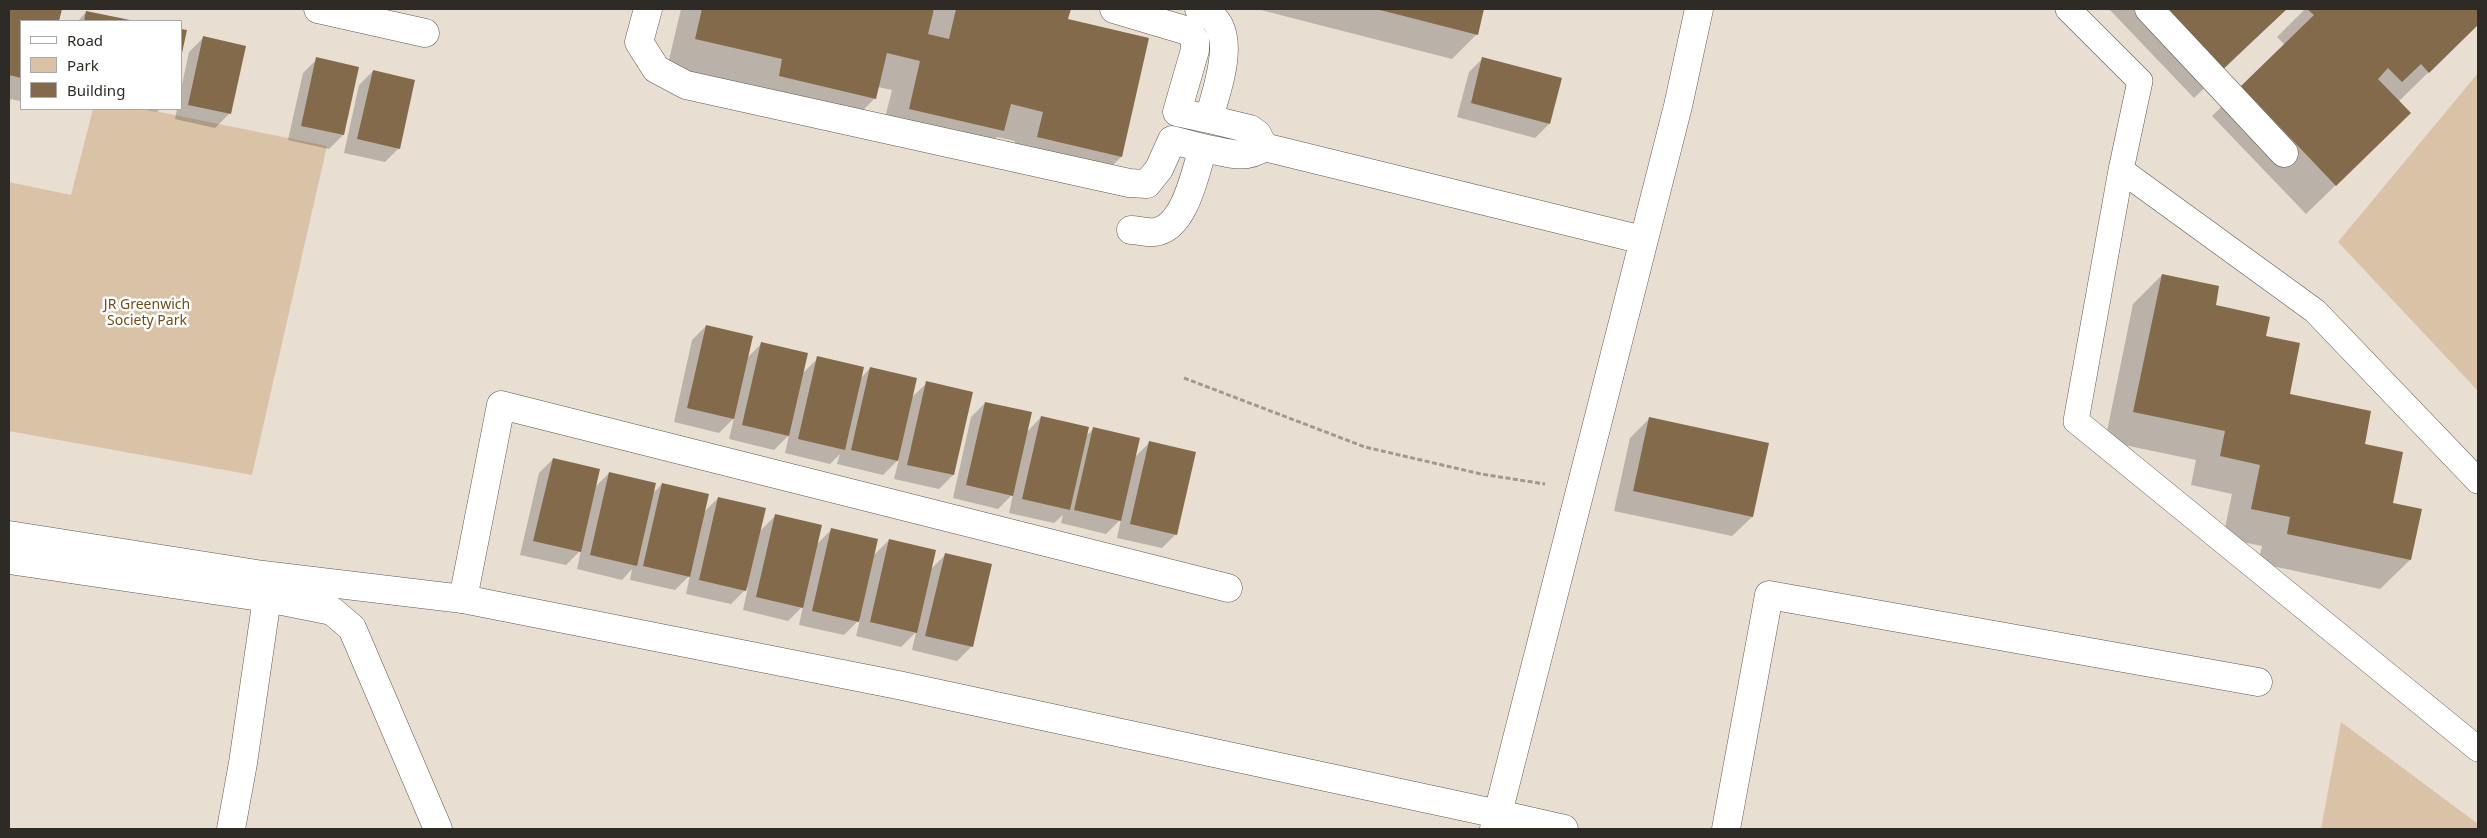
<!DOCTYPE html>
<html>
<head>
<meta charset="utf-8">
<style>
  body { margin:0 }
  #map { position:relative; width:2487px; height:838px; overflow:hidden; background:#e9ded2; font-family:"Noto Sans",sans-serif }
  canvas { display:block }
  .frame { position:absolute; inset:0; border:10px solid #2e2a25; pointer-events:none }
  .legend { position:absolute; left:20px; top:20px; width:162px; height:90px; box-sizing:border-box; background:#fff; border:1px solid #abaaa8; margin:0; padding:6px 9px; list-style:none; font-size:15px; color:#2e2a25 }
  .legend li { display:flex; align-items:center; gap:10px; height:25px }
  .legend b { width:25px; border:1px solid #abaaa8 }
</style>
</head>
<body>
<div id="map">
<canvas width="2487" height="838"></canvas>
<div class="frame"></div>
<ul class="legend">
<li><b style="height:6px;background:#fff"></b>Road</li>
<li><b style="height:14px;background:#dac2a7"></b>Park</li>
<li><b style="height:14px;background:#836a4b"></b>Building</li>
</ul>
</div>
<script>
const ctx = document.querySelector('canvas').getContext('2d');
ctx.lineJoin = 'round';
function fill(path, color) { ctx.fillStyle = color; ctx.fill(path, 'evenodd'); }
function trace(path, color, width, dash) { ctx.strokeStyle = color; ctx.lineWidth = width; ctx.lineCap = dash ? 'butt' : 'round'; ctx.setLineDash(dash || []); ctx.stroke(path); }
function write(font, color, halo, rows, align = 'center') {
  ctx.font = font + ' "Noto Sans",sans-serif'; ctx.lineWidth = 5; ctx.setLineDash([]); ctx.textBaseline = 'middle'; ctx.strokeStyle = halo; ctx.fillStyle = color; for (const [text, x, y, turn = 0] of rows) {
    ctx.save(); ctx.translate(x, y); ctx.rotate((+turn || 0) * Math.PI / 180); ctx.textAlign = isNaN(turn) ? turn : align; if (halo) ctx.strokeText(text, 0, 0); ctx.fillText(text, 0, 0); ctx.restore();
  }
}
fill(new Path2D(`
  M2478 73V391L2338 242Z
  M93 109H145L327 146 252 475 9 431V182L71 195Z
  M2341 722 2478 824V829H2321Z`), '#dac2a7');
fill(new Path2D(`
  M9 9H61L58 21H21V101L9 99Z
  M681 9H932L931 13 936 9H1069L1066 20 1148 39 1121 157 1092 186 1009 166 1015 141 997 137 974 160 880 138 892 90 878 87 875 98 846 127 667 68Z
  M1257 9H1483L1476 35 1452 59Z
  M2109 9H2286L2194 98Z
  M2305 9H2478V24L2398 102 2380 142 2306 214 2212 116 2285 45 2277 37Z
  M86 12 128 21H78Z
  M203 38 244 47 229 114 215 128 175 119 177 109H181V89L189 52Z
  M1483 58 1549 124 1535 138 1457 117 1469 72Z
  M317 59 343 135 329 149 288 140 303 73Z
  M373 71 399 148 385 162 344 153 359 85Z
  M142 109H160L157 112Z
  M2162 275 2265 337 2289 395 2363 445 2391 504 2410 560 2380 589 2258 563 2262 546 2223 538 2232 494 2191 485 2196 460 2105 441 2133 304Z
  M706 326 747 358 762 343 803 373 818 358 861 378 870 368 911 398 927 383 953 475 939 489 894 479 899 459 883 475 837 464 840 454 830 464 785 453 789 435 774 450 729 439 734 418 719 433 674 422 692 340Z
  M985 403 1026 433 1041 417 1085 437 1094 428 1135 457 1150 442 1176 534 1162 548 1117 538 1121 519 1106 534 1061 523 1063 515 1054 523 1009 513 1013 494 998 509 953 498 971 417Z
  M1650 418 1767 444 1752 517 1732 536 1614 511 1630 438Z
  M553 459 594 488 609 473 652 494 662 484 703 513 718 498 759 532 776 515 817 544 832 529 873 556 889 540 930 570 945 555 990 565 971 647 957 661 912 650 916 632 901 647 856 636 860 619 844 635 799 625 803 606 788 621 743 610 748 587 731 604 686 594 690 575 675 590 630 580 632 569 622 580 577 569 581 550 566 565 520 555 539 473Z`), '#0003');
fill(new Path2D(`
  M9 9H62L59 21H21V78L9 75Z
  M702 9H934L928 34 949 39 956 9H1071L1068 19 1149 38 1122 157 1037 137 1043 112 1011 104 1004 131 909 109 920 61 887 53 876 99 779 76 782 59 695 39Z
  M1376 9H1484L1478 35Z
  M2165 9H2287L2223 69Z
  M2307 9H2478V25L2429 73 2421 64 2402 82 2388 68 2378 79 2411 113 2336 186 2241 86 2314 15Z
  M86 11 130 20V21H84Z
  M181 29 187 30 182 53H181Z
  M203 36 246 46 231 114 188 105Z
  M316 57 359 67 344 135 301 126Z
  M1482 57 1562 78 1550 124 1471 103Z
  M373 70 415 80 400 149 357 139Z
  M2162 274 2219 286 2216 305 2270 317 2266 336 2300 343 2290 394 2371 411 2365 444 2403 452 2393 503 2422 509 2411 560 2287 534 2290 517 2251 509 2260 465 2220 456 2225 431 2133 412Z
  M706 325 753 336 734 419 687 408Z
  M761 342 808 353 789 436 742 425Z
  M817 356 864 367 845 450 798 439Z
  M870 367 917 378 898 461 851 450Z
  M926 381 973 392 954 475 907 465Z
  M985 402 1032 412 1013 496 966 485Z
  M1041 416 1089 427 1070 510 1022 499Z
  M1649 417 1769 443 1753 517 1633 491Z
  M1093 427 1140 438 1121 521 1074 510Z
  M1149 441 1196 452 1177 535 1130 524Z
  M553 458 600 469 581 552 533 541Z
  M609 472 656 483 637 566 590 555Z
  M662 483 709 494 690 577 643 566Z
  M718 497 766 508 746 591 699 580Z
  M775 514 822 525 803 608 756 597Z
  M831 528 878 539 859 622 812 611Z
  M889 539 936 550 917 633 870 622Z
  M945 553 992 564 973 647 925 636Z`), '#836a4b');
const lane = new Path2D(`
  M2068 9 2140 81 2121 170 2076 421 2478 749
  M2121 170 2315 311 2478 481`);
const street = new Path2D(`
  M318 9 425 33
  M648 9 639 42 656 69 686 85 1129 183 1147 184 1159 169 1172 140 1203 148
  M1114 9 1188 31 1195 40V50L1177 112 1209 119
  M1199 9C1243 25 1217 86 1209 119L1250 129 1257 134 1264 147
  M2149 9 2284 153
  M1131 230C1138 230 1148 233 1155 232 1185 228 1195 173 1203 148 1225 152 1244 161 1264 147L1643 240
  M9 560 267 598 332 611 352 628 438 829
  M463 599 501 405 1228 588
  M1498 814 1564 829
  M231 829 243 763 267 598
  M1726 829 1769 595 2258 682`);
const secondary = new Path2D(`
  M9 535 263 575 463 599 898 685 1498 814
  M1494 829 1678 106 1699 9`);
trace(lane, '#60574d', 26);
trace(street, '#60574d', 29);
trace(secondary, '#60574d', 29);
trace(new Path2D(`
  M1184 378 1365 447 1481 474 1545 484`), '#a1998f', 3, [5, 2.5]);
trace(lane, '#fff', 25);
trace(street, '#fff', 28);
trace(secondary, '#fff', 28);
write('14px', '#724d16', '#fff', [
  ["JR Greenwich",147,305],
  ["Society Park",147,321]
]);
</script>
</body>
</html>
